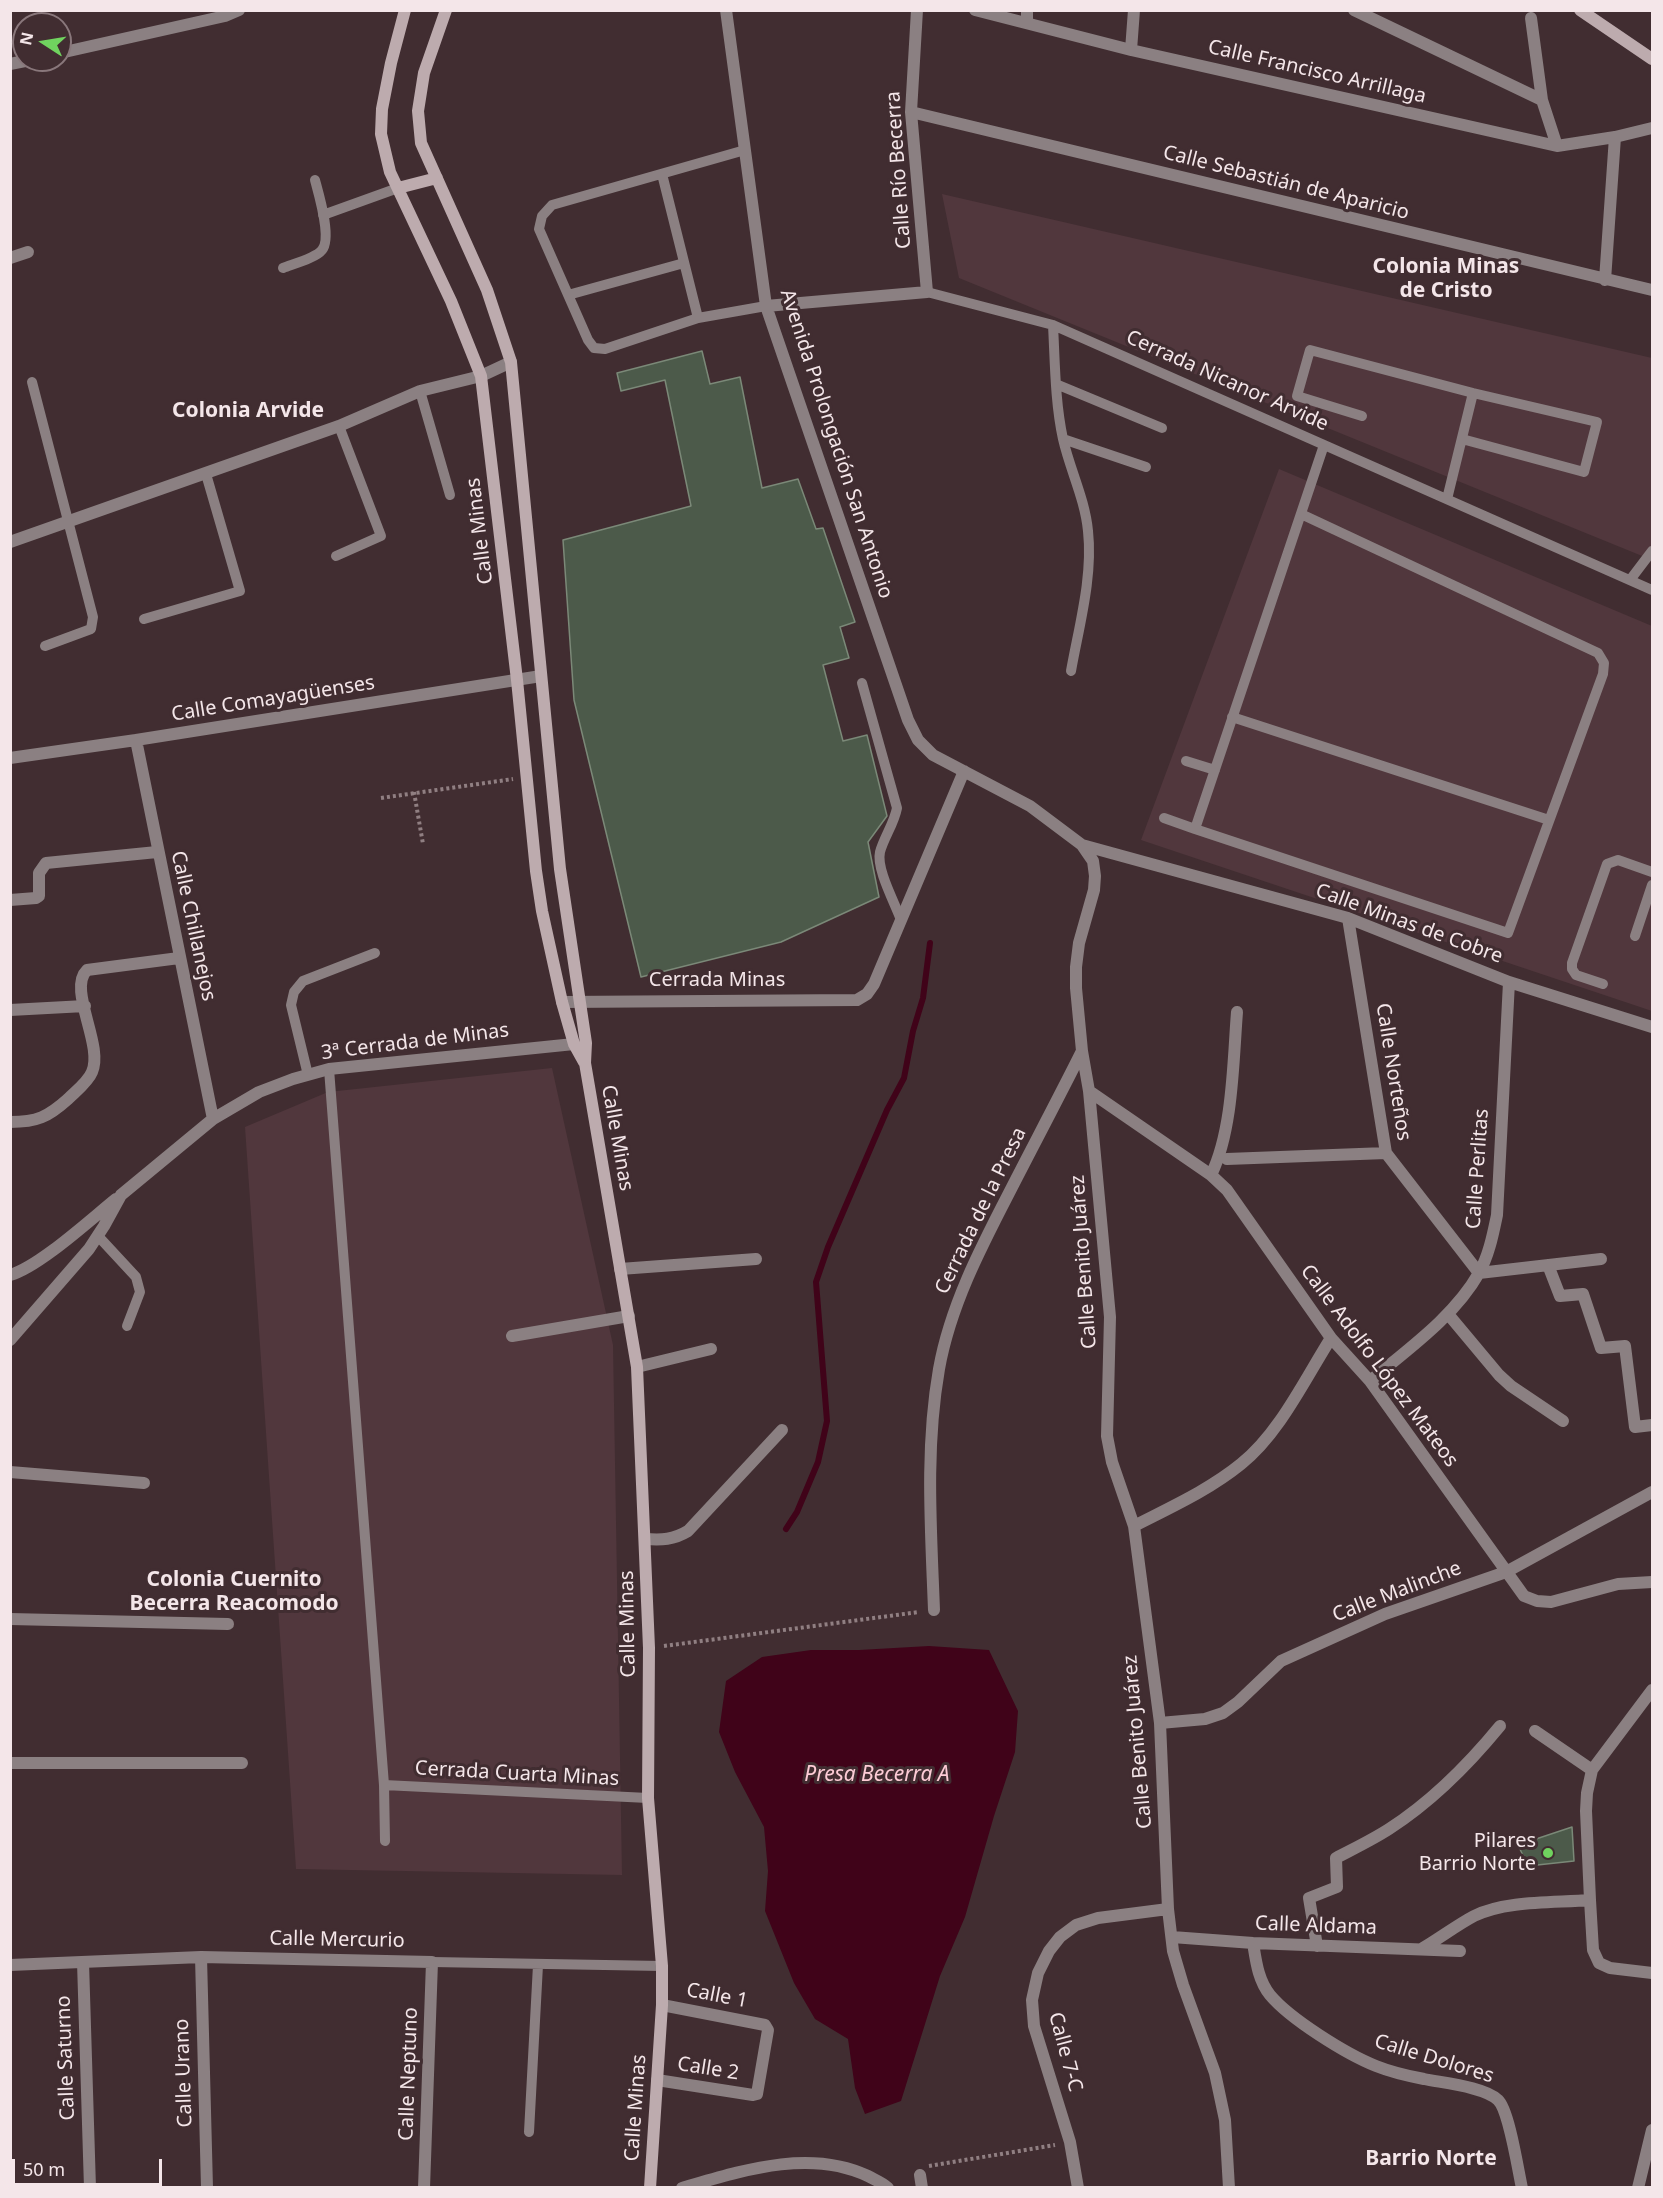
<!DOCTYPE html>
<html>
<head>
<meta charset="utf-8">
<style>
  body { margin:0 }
  #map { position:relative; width:1663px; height:2198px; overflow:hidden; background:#412d31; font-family:"Noto Sans",sans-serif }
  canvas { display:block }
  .frame { position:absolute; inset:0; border:12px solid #f4e6e9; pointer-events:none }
  .north { position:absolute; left:12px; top:12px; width:60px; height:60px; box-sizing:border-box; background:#412d31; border:2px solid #89777b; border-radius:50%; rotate:282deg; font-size:16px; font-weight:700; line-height:24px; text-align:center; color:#f4e6e9 }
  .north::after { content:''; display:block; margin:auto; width:21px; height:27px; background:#70d35f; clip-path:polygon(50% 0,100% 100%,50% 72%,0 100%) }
  .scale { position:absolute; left:12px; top:2159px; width:150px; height:27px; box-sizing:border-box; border:3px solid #f4e6e9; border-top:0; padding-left:8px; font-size:18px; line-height:21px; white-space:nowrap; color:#f4e6e9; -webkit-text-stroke:4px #412d31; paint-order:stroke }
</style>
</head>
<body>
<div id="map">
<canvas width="1663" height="2198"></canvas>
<div class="frame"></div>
<div class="north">N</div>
<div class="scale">50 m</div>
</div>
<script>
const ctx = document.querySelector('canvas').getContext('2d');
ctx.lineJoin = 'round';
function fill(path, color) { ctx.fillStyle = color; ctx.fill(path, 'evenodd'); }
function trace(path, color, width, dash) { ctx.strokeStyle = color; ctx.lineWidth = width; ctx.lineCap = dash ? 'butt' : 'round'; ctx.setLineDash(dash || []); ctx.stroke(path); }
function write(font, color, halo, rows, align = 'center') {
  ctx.font = font + ' "Noto Sans",sans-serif'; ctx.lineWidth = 6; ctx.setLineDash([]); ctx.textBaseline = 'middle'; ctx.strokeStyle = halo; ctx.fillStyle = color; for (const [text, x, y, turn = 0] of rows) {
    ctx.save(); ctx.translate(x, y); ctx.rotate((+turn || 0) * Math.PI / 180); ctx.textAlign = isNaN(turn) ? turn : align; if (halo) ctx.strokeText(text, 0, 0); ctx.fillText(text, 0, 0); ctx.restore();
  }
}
fill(new Path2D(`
  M942 194 1652 358V560L959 278Z
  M1279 469 1652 626V1011L1141 840Z
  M552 1068 613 1345 622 1875 296 1869 245 1127 328 1092Z`), '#51373d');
fill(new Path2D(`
  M929 1646 989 1650 1018 1711 1015 1752 994 1816 965 1917 940 1976 901 2101 865 2114 855 2088 848 2039 815 2019 794 1983 765 1911 768 1871 764 1827 735 1772 719 1732 726 1681 762 1657 811 1650H859Z`), '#400319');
trace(new Path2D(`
  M786 1529 797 1512 818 1462 827 1421 816 1282 828 1247 856 1182 887 1110 904 1078 913 1031 923 998 930 943`), '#400319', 6);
const building = new Path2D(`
  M702 351 710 384 740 377 762 488 798 479 816 529 823 528 855 622 840 627 849 658 823 665 843 741 867 735 887 816 868 842 879 897 781 942 641 977 574 700 563 540 691 506 665 380 621 391 617 373Z
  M1572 1827 1574 1861 1528 1866 1518 1845Z`);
fill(building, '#4c5a4a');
trace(building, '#7b8978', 1.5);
trace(new Path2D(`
  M414 792 423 844
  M381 798 513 779
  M664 1646 919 1612
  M929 2166 1055 2145`), '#907f82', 4, [3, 3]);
trace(new Path2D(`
  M745 150 552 205 542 216 539 229 588 340 594 348 605 349 698 318 766 306
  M662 174 698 318
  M323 215 398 188
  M283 268C293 264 316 258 322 250 332 238 319 195 315 180
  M927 292 1053 325 1652 590
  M568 295 684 263
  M1053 325C1055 362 1055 402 1063 439 1070 470 1085 499 1088 531 1093 577 1079 626 1071 671
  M32 382 93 617 91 629 45 646
  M1056 384 1162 428
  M420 391 450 495
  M1362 416 1297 396 1310 350 1473 393 1597 422 1584 472 1462 439
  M1063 439 1146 467
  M1447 499 1473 393
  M1301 514 1598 653 1604 663 1603 674 1508 933 1195 829 1324 445
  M336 556 381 536 339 426
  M1630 580 1652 551
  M144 619 240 591 206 474
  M862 683 897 808C894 824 884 837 880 852 876 869 895 903 901 920
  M1232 717 1549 820
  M1186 761 1215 770
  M1164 818 1195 829
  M1635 936 1652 885
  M1603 984 1576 975 1572 969V963L1607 864 1618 860 1652 872
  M329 1069 384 1785 385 1841
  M308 1075 291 1005 294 992 303 981 375 953
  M98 1236 136 1277 140 1292 127 1326
  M384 1785 648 1798
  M432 1962 662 1966
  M529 2132 538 1965`), '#8b8082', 10);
trace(new Path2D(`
  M726 10 766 306 908 720 918 740 933 755 1030 806 1082 845 1093 861 1095 876 1094 890 1079 943 1076 967V988L1082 1051 1089 1091 1110 1317 1107 1436 1112 1462 1134 1526 1160 1723 1168 1909 1173 1951 1183 1985 1215 2073 1225 2120 1229 2188
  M975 10 1131 50 1557 146 1615 137 1652 128
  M1354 10 1542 100
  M1531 18 1542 100 1557 146
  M1027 23V10
  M1131 50 1134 10
  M60 53 225 16 239 10
  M10 64 30 60
  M911 112 1652 290
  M10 258 28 252
  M1605 280 1615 137
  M766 306 927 292 911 112 917 10
  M10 542 339 426 420 391 481 376 511 362
  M136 740 213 1119
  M10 758 136 740 541 676
  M1082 845 1348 918 1509 982 1652 1027
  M10 900 36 898 39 896V873L46 863 157 852
  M1348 918 1386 1153 1479 1273 1601 1259
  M562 1002 857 1000 867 994 874 984 964 771
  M10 1010 85 1006
  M1089 1091 1211 1175 1227 1190 1331 1338 1370 1381 1524 1596 1537 1601 1551 1602 1618 1584 1652 1582
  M10 1122C37 1122 48 1117 68 1099 76 1091 88 1082 92 1072 104 1045 67 989 87 970L179 958
  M1227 1159 1386 1153
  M1211 1175C1233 1130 1233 1062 1237 1012
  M1548 1265 1560 1296 1583 1294 1601 1348 1625 1346 1635 1427 1652 1425
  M620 1269 756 1259
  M10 1275C39 1267 91 1219 116 1199
  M1448 1314 1499 1375 1511 1386 1563 1421
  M512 1336 629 1316
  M10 1340 89 1249 104 1226 121 1195 213 1119 259 1092 293 1079 329 1069 574 1044
  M637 1367 711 1349
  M1370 1381C1408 1349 1454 1317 1479 1273 1489 1255 1493 1234 1497 1215L1509 982
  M10 1472 144 1483
  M1134 1526C1171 1507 1209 1490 1241 1464 1279 1434 1305 1379 1331 1338
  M645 1539C662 1540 673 1540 688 1531L782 1430
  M934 1610C931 1529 925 1449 939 1369 950 1307 980 1249 1009 1193 1033 1146 1058 1099 1082 1051
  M10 1619 228 1624
  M1160 1723 1205 1719 1223 1713 1238 1702 1281 1661 1385 1614 1506 1572 1652 1492
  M1535 1731 1592 1770
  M10 1763H242
  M1590 1900 1586 1811 1587 1793 1592 1770 1652 1690
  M1172 1937 1253 1943 1460 1951
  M1253 1943C1256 1961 1258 1980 1270 1995 1290 2019 1346 2054 1376 2066 1391 2072 1408 2076 1424 2079 1443 2083 1485 2087 1498 2100 1509 2110 1518 2170 1522 2188
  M1317 1946 1309 1898 1337 1887 1336 1858C1353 1849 1372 1840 1389 1829 1431 1802 1468 1765 1500 1726
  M1423 1948C1440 1938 1457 1925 1474 1916 1506 1900 1555 1903 1590 1900L1593 1950 1599 1963 1610 1968 1652 1973
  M201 1957 207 2188
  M83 1962 90 2188
  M10 1965 201 1957 432 1962 424 2188
  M657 2080 753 2095 757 2094 768 2030 765 2025 662 2005
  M920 2175 922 2188
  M682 2188C741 2171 809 2148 868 2176 875 2180 882 2182 888 2188
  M1078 2188 1070 2142 1034 2026 1032 2000 1038 1973 1049 1951 1060 1937 1076 1925 1098 1918 1168 1909
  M1638 2188 1652 2130`), '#8b8082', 12);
trace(new Path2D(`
  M405 10 391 63 382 109 381 134 390 172 451 301 481 376 517 680 536 871 542 911 562 1002 574 1044 584 1062
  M446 10 424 73 418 111 421 143 487 290 511 362 560 869 586 1043 585 1063 637 1367 649 1648 648 1798 662 1966V2005L650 2188
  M1580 10 1652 59
  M398 188 437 178`), '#bdabae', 12);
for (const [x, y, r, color] of [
  [1548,1853,6,"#70d35f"]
]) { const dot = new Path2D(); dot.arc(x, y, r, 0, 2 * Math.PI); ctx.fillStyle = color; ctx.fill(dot); trace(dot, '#412d31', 2); }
write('20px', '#f4e6e9', '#412d31', [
  ["Calle Francisco Arrillaga",1317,72,13],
  ["Calle Río Becerra",899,170,-94],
  ["Calle Sebastián de Aparicio",1286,183,14],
  ["Cerrada Nicanor Arvide",1227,381,24],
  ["Avenida Prolongación San Antonio",836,444,72],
  ["Calle Minas",480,531,-97],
  ["Calle Comayagüenses",273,699,-9],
  ["Calle Minas de Cobre",1409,924,20],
  ["Calle Chillanejos",193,926,78],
  ["Cerrada Minas",717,980],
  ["3ª Cerrada de Minas",415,1042,-7],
  ["Calle Norteños",1393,1072,81],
  ["Calle Minas",617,1138,80],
  ["Calle Perlitas",1478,1169,-86],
  ["Cerrada de la Presa",981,1211,-64],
  ["Calle Benito Juárez",1084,1262,-94],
  ["Calle Adolfo López Mateos",1379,1366,53],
  ["Calle Malinche",1397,1592,-21],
  ["Calle Minas",628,1624,-91],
  ["Calle Benito Juárez",1138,1742,-95],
  ["Cerrada Cuarta Minas",517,1774,3],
  ["Calle Aldama",1316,1926,2],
  ["Calle Mercurio",337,1940,1],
  ["Calle 1",717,1996,11],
  ["Calle 7-C",1065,2052,75],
  ["Calle Saturno",66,2058,-92],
  ["Calle Dolores",1434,2059,17],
  ["Calle 2",708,2069,9],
  ["Calle Urano",184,2073,-92],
  ["Calle Neptuno",409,2074,-88],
  ["Calle Minas",636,2108,-86]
]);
write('20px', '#f4e6e9', '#412d31', [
  ["Pilares",1536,1841],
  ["Barrio Norte",1536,1864]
], 'right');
write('bold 21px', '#f4e6e9', '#412d31', [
  ["Colonia Minas",1446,267],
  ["de Cristo",1446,291],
  ["Colonia Arvide",248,411],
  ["Colonia Cuernito",234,1580],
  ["Becerra Reacomodo",234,1604],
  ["Barrio Norte",1431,2159]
]);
write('italic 21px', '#fdcbd5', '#412d31', [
  ["Presa Becerra A",877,1775]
]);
</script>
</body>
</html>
